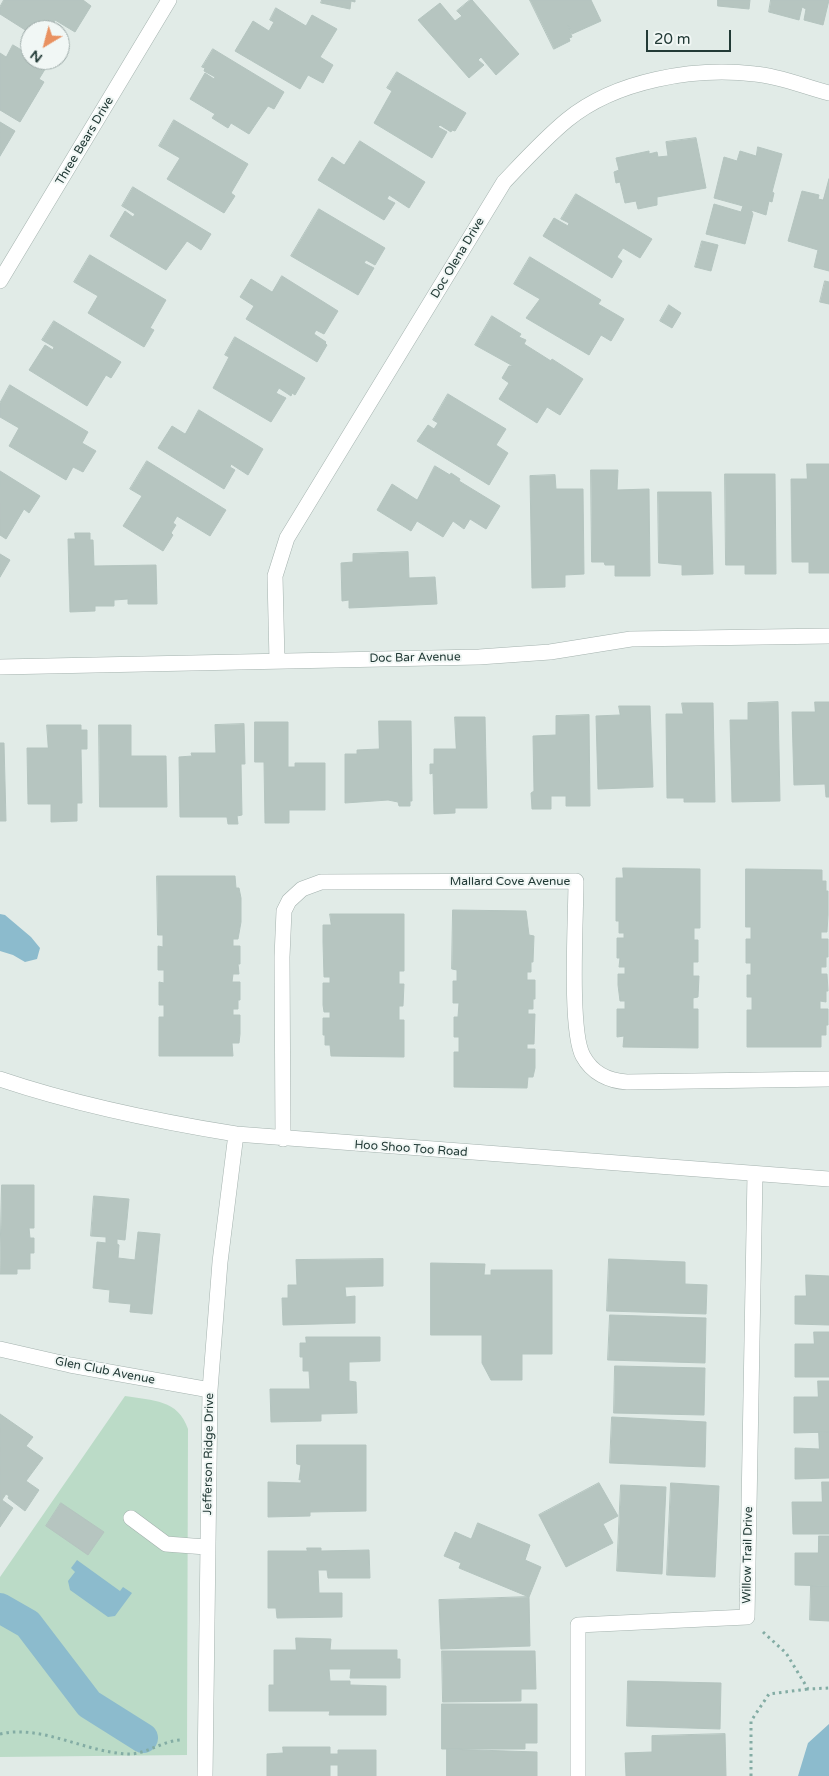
<!DOCTYPE html>
<html>
<head>
<meta charset="utf-8">
<style>
  body { margin:0 }
  #map { position:relative; width:829px; height:1776px; overflow:hidden; background:#e1ebe7; font-family:"Varela Round",sans-serif }
  canvas { display:block }
  .north { position:absolute; left:20px; top:20px; width:50px; height:50px; box-sizing:border-box; background:#f1f7f5; border:1px solid #9eaba9; border-radius:50%; rotate:217deg; font-size:14px; font-weight:700; line-height:20px; text-align:center; color:#223a36 }
  .north::after { content:''; display:block; margin:auto; width:18px; height:22px; background:#e99160; clip-path:polygon(50% 0,100% 100%,50% 72%,0 100%) }
  .scale { position:absolute; left:646px; top:30px; width:85px; height:22px; box-sizing:border-box; border:2px solid #223a36; border-top:0; padding-left:6px; font-size:15px; line-height:18px; white-space:nowrap; color:#223a36; -webkit-text-stroke:4px #f1f7f5; paint-order:stroke }
</style>
</head>
<body>
<div id="map">
<canvas width="829" height="1776"></canvas>
<div class="north">N</div>
<div class="scale">20 m</div>
</div>
<script>
const ctx = document.querySelector('canvas').getContext('2d');
ctx.lineJoin = 'round';
function fill(path, color) { ctx.fillStyle = color; ctx.fill(path, 'evenodd'); }
function trace(path, color, width, dash) { ctx.strokeStyle = color; ctx.lineWidth = width; ctx.lineCap = dash ? 'butt' : 'round'; ctx.setLineDash(dash || []); ctx.stroke(path); }
function write(font, color, halo, rows, align = 'center') {
  ctx.font = font + ' "Varela Round",sans-serif'; ctx.lineWidth = 4; ctx.setLineDash([]); ctx.textBaseline = 'middle'; ctx.strokeStyle = halo; ctx.fillStyle = color; for (const [text, x, y, turn = 0] of rows) {
    ctx.save(); ctx.translate(x, y); ctx.rotate((+turn || 0) * Math.PI / 180); ctx.textAlign = isNaN(turn) ? turn : align; if (halo) ctx.strokeText(text, 0, 0); ctx.fillText(text, 0, 0); ctx.restore();
  }
}
fill(new Path2D(`
  M125 1396C153 1401 178 1399 188 1429L187 1755 0 1757V1577Z`), '#bbdbc7');
fill(new Path2D(`
  M0 914 5 915 31 937 40 948 37 959 25 962 13 955 0 951Z
  M77 1560 120 1591 123 1587 132 1593 115 1616 108 1617 70 1590 68 1581 75 1572 71 1568Z
  M829 1724V1776H798L808 1743Z`), '#8cbbcd');
trace(new Path2D(`
  M0 1608 28 1624 89 1704 143 1738`), '#8cbbcd', 30);
const building = new Path2D(`
  M4 0H83L91 6 75 32 55 20 51 30H30V33L0 14V7Z
  M322 0H355V2L351 1 350 9 321 3Z
  M470 0H472L519 54 496 75 481 57 478 60 484 65 469 78 418 20 440 3 455 21 462 16 457 11Z
  M530 0H591L601 21 572 34 568 25 572 37 569 38 570 41 554 49Z
  M718 0H750L749 9 718 6Z
  M771 0H829L823 25 804 20 806 9 802 7 799 20 769 12Z
  M276 8 306 26 312 15 337 29 320 57 333 65 323 83 308 75 300 89 235 51 253 21 269 31 274 22 270 20Z
  M13 45 30 55V60H38L47 66 39 79 44 82 20 122 0 110V53L6 57Z
  M213 49 284 92 274 109 268 106 249 134 231 123 228 128 212 118 215 114 190 99 205 73 214 79 215 77 204 71 205 68 202 67Z
  M397 72 466 113 455 131 452 130 451 132 440 125 438 127 447 132 432 158 374 123 392 91 387 88Z
  M174 120 248 164 231 193 235 196 224 213 167 179 180 158 159 146Z
  M0 122 15 131 0 156Z
  M696 138 706 188 657 197V205L638 209 636 201 625 203 620 182 616 183 614 172 619 170 616 158 649 151V154L657 152 658 157 668 156 666 142Z
  M360 141 425 182 409 208 389 195 387 199 395 203 384 220 318 180 332 157 344 165Z
  M758 147 782 154 772 192 774 193 772 202 769 201 766 215 751 210 753 214 745 244 706 234 714 204 741 212 743 206 714 198 724 157 737 161 740 151 756 156Z
  M829 179V271L814 267 818 250 788 241 802 191 819 195 818 199 823 200Z
  M133 187 211 234 201 250 187 241 166 270 110 236 125 211 133 217 135 214 122 206Z
  M576 194 652 239 640 258 623 248 617 257 622 261 612 278 543 236 554 218 568 226 569 223 561 219Z
  M319 209 385 248 375 265 366 260 364 263 374 268 358 295 291 256Z
  M702 241 718 245 711 271 695 267Z
  M90 255 166 300 150 328 154 330 144 347 88 313 98 296 74 282Z
  M530 257 601 300 598 304 624 319 611 341 601 335 589 355 526 318 540 299 514 284Z
  M282 276 338 311 324 334 316 330 314 334 326 342 325 343 327 345 317 362 246 319 254 306 240 297 251 279 272 292Z
  M825 281 829 282V304L820 302Z
  M669 305 681 313 672 328 660 321Z
  M492 316 521 334 519 337 526 340 524 344 551 361 552 359 583 379 560 415 547 407 537 423 499 399 509 383 502 378 509 366H513L475 345Z
  M54 321 121 362 111 378 106 375 87 406 29 370 45 345 53 350 54 347 42 340Z
  M235 337 305 378 295 395 292 393 291 396 279 388 276 393 286 398 271 422 213 388 229 357 225 355Z
  M10 385 88 432 82 443 96 451 83 472 73 467 66 480 9 446 19 428 0 417V403Z
  M448 394 506 429 496 445 508 453 489 485 417 441 428 425 434 429 438 423 433 420Z
  M199 410 263 449 248 475 231 464 230 467 235 470 224 489 158 448 172 426 185 434Z
  M147 461 226 510 210 536 177 516 173 523 176 525 171 533 173 535 163 551 123 526 142 496 130 489Z
  M807 464H829V573H809V562H792L791 479H807Z
  M435 466 450 475 451 473 460 479 459 481 500 506 486 529 470 519 464 529 453 521 443 537 417 521 411 531 377 510 392 484 417 500Z
  M591 470H618L617 490 649 489 650 576H615V565H605L604 562H592Z
  M0 471 40 496 29 513 24 509 6 539 0 535Z
  M725 474H775L776 574H745V565H726Z
  M555 475 556 489H583L584 574 565 575V587L532 588 530 476Z
  M658 492H711L713 574 682 575V565L659 563Z
  M75 533H90V540H93L94 566 156 565 157 604H128V599L114 600V606H95V611L70 612 68 539H75Z
  M408 552 409 578 435 577 437 604 349 608V600L342 601 341 563 353 562V554Z
  M0 554 10 560 0 577Z
  M778 702 780 801 732 802 730 720H748V703Z
  M815 702H829V797H826L825 784 794 785 792 712H815Z
  M682 703H713L715 802H684V798H667L666 714H683Z
  M619 706H650L653 787 598 789 596 716 620 715Z
  M589 715 590 806H566V796H551V809H532L531 793 534 791 533 736 556 735V716Z
  M455 717H485L487 808H455V813L434 814 433 773 430 774V764H434V749H456Z
  M379 721H411L412 801H410V806H399L398 802 388 800 345 803V754H357V750L379 749Z
  M255 722H288V767H295V763H325V810H289V823H265L264 762H255Z
  M244 724 245 764H241L242 815 237 816 238 824H228L227 817H180L179 757 192 756 191 753H216L215 725Z
  M47 725H81V730H87V749H81L82 803H77V821L51 822V804H28L27 748H48Z
  M99 725H131V756H166L167 807H100Z
  M0 743H4L6 821H0Z
  M623 868 700 869V928H694V940H698V962H693V976H699L698 997 693 998V1009H698V1048L623 1047 624 1036 617 1037V1009H625V1001H620L618 985V974H625V967H619L620 958H617V938H624V933H619V921H616V878H623Z
  M746 869 822 870V881H826V891H828V915L827 932H821V939H828V957H826V967H821V974H827L828 991H826V1002L820 1001V1009H828V1025H826V1035H821V1047H747V1010H752V997H747V975H751V963H746V939H751V927H746Z
  M157 876H235L236 888H239L241 898V922L238 939H233V946H240V964H238L239 974H233L232 982H240V1000H238V1009H233V1015H240V1034L239 1043H232L233 1056H159V1017H164V1005H159V982L164 983V970H158V946L163 947V935H158Z
  M453 910 526 911 529 935 534 936 533 962H531V972H527V980H535V999H533V1009H528V1014H535L534 1044H527V1049H535V1068L533 1077H528L527 1088 454 1087V1052H459V1037H454V1017H458L459 1003H453V981H457V970L452 969Z
  M330 914H404V971H399V984H404L403 1006H399V1020H404V1057L331 1056 330 1045H325V1035H323V1018H330V1012H324L323 1005V983H330V977H324L323 942V925H331Z
  M2 1185H34V1228H29L30 1238H34V1253H30V1269H17V1274H0Z
  M94 1196 129 1199 125 1240 117 1239V1244L119 1245 118 1258 135 1260 138 1232 160 1234 152 1314 130 1312 131 1304 109 1302 110 1290 93 1288 97 1242 106 1243V1237L91 1236Z
  M383 1259V1286L345 1287 346 1297 355 1296V1323L283 1325 282 1298H288V1285H297L296 1260Z
  M609 1259 685 1262V1284L707 1285 706 1314 607 1311Z
  M431 1263 485 1264 484 1275H491V1270H552V1354H522V1380H491L482 1363V1335H431Z
  M806 1275 829 1276V1325L795 1324V1296H806Z
  M610 1315 706 1318 705 1363 608 1360Z
  M814 1332H829V1377H795V1344H814Z
  M306 1337H380V1361L349 1362V1381L356 1382 357 1413 321 1414V1421L271 1422 270 1389H310L309 1371H303V1357H300V1343H306Z
  M615 1366 705 1368 704 1415 614 1413Z
  M818 1381H829V1432L794 1433V1397H818Z
  M0 1414 33 1437 26 1446 43 1458 26 1481 39 1490 25 1511 8 1498 9 1496 6 1494 2 1500 13 1508 0 1527Z
  M612 1417 706 1422 705 1467 610 1463Z
  M819 1432H829V1478L795 1479V1448L819 1449Z
  M297 1445H366V1511L310 1512V1516L268 1517V1482L301 1483V1479L299 1480 301 1465 297 1464Z
  M822 1482H829V1534H793L792 1502H822Z
  M599 1483 618 1516 603 1524 613 1543 566 1567 539 1515Z
  M671 1483 719 1486 715 1577 667 1575Z
  M621 1485 666 1487 662 1574 617 1571Z
  M61 1503 104 1532 88 1555 46 1526Z
  M478 1523 530 1545 525 1560 541 1567 529 1597 459 1568 461 1563 444 1556 455 1532 471 1539Z
  M819 1536H829V1586L795 1585V1553H818Z
  M307 1548H321V1551L369 1550 370 1578H328L327 1570H318L319 1593H342V1617L277 1618 276 1608H268V1551H307Z
  M811 1586H829V1621L810 1620Z
  M529 1597 530 1646 441 1649 439 1600Z
  M296 1638 331 1639 330 1650H397V1659H400V1678H350L351 1669H329L330 1681H350V1685L386 1686V1715H329L330 1711H269V1685H274V1650H296Z
  M442 1651H535L536 1689H521V1701L443 1702Z
  M628 1681 721 1683 720 1729 627 1726Z
  M442 1704H537V1743H525V1749H442Z
  M725 1734 726 1776H626L625 1753 652 1752V1736Z
  M283 1747H330V1754H338V1750H376V1776H338V1765H330V1776H267V1754L283 1753Z
  M447 1749 537 1752V1776H447Z`);
fill(building, '#b6c5c0');
trace(building, '#b4c4bf', 1);
const minor = new Path2D(`
  M0 281 169 0
  M277 661 275 576 287 538 504 182C524 161 544 139 567 120 616 80 694 67 755 74 780 76 805 87 829 93
  M0 667 479 657 550 652 631 639 829 636
  M0 1079C77 1105 156 1121 236 1134L829 1179
  M283 1139 282 957 284 911 289 901 302 889 321 882 576 881C576 916 569 1031 583 1056 592 1073 609 1081 627 1082L829 1079
  M0 1349 70 1365 210 1390
  M131 1518 166 1544 206 1547
  M205 1776 210 1390 220 1262 236 1134
  M578 1776V1625L747 1617 755 1174`);
trace(minor, '#a4b2ae', 16);
trace(new Path2D(`
  M763 1632 786 1653 808 1689 829 1688
  M0 1734C42 1724 86 1753 129 1754 147 1754 162 1741 180 1740
  M751 1776V1721L769 1694 808 1689`), '#83aca4', 3, [2.5, 4]);
trace(minor, '#fff', 15);
write('12px', '#223a36', '#f1f7f5', [
  ["Three Bears Drive",85,141,-59],
  ["Doc Olena Drive",458,258,-59],
  ["Doc Bar Avenue",415,658,-1],
  ["Mallard Cove Avenue",510,882],
  ["Hoo Shoo Too Road",411,1149,4],
  ["Glen Club Avenue",105,1371,11],
  ["Jefferson Ridge Drive",209,1454,-89],
  ["Willow Trail Drive",748,1555,-89]
]);
</script>
</body>
</html>
